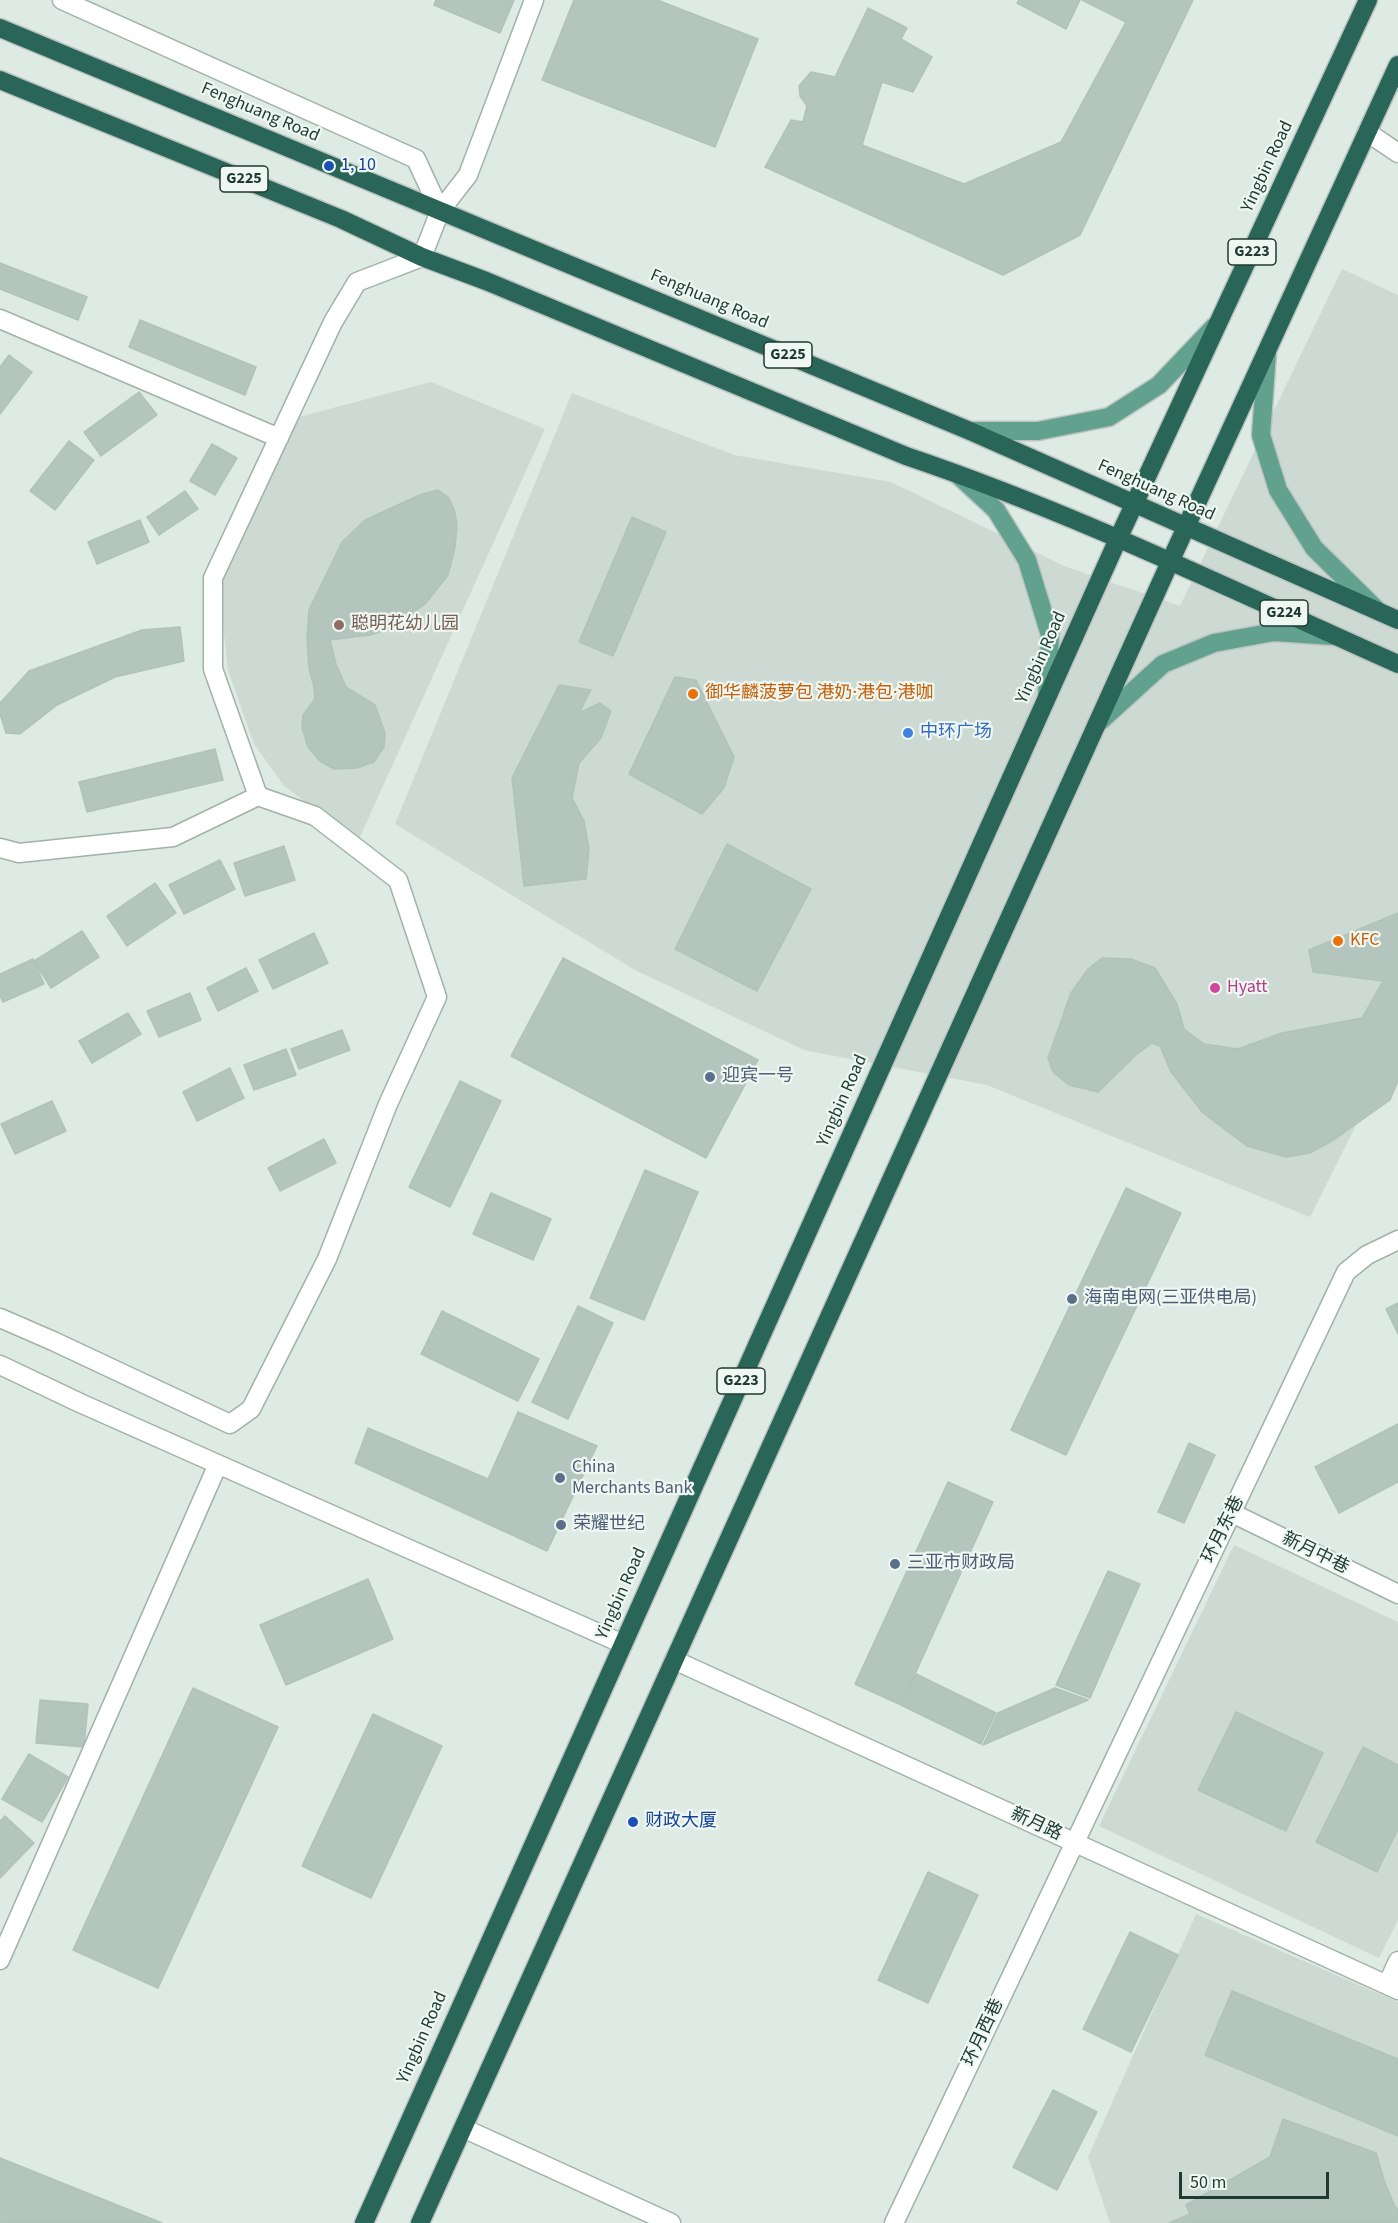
<!DOCTYPE html>
<html>
<head>
<meta charset="utf-8">
<style>
  body { margin:0 }
  #map { position:relative; width:1398px; height:2223px; overflow:hidden; background:#deeae4; font-family:"Source Sans 3",sans-serif }
  canvas { display:block }
  .scale { position:absolute; left:1179px; top:2172px; width:150px; height:27px; box-sizing:border-box; border:3px solid #1f3a32; border-top:0; padding-left:8px; font-size:18px; line-height:21px; white-space:nowrap; color:#1f3a32; -webkit-text-stroke:4px #eef7f2; paint-order:stroke }
</style>
</head>
<body>
<div id="map">
<canvas width="1398" height="2223"></canvas>
<div class="scale">50 m</div>
</div>
<script>
const ctx = document.querySelector('canvas').getContext('2d');
ctx.lineJoin = 'round';
function fill(path, color) { ctx.fillStyle = color; ctx.fill(path, 'evenodd'); }
function trace(path, color, width, dash) { ctx.strokeStyle = color; ctx.lineWidth = width; ctx.lineCap = dash ? 'butt' : 'round'; ctx.setLineDash(dash || []); ctx.stroke(path); }
function write(font, color, halo, rows, align = 'center') {
  ctx.font = font + ' "Source Sans 3","Noto Sans SC",sans-serif'; ctx.lineWidth = 4.5; ctx.setLineDash([]); ctx.textBaseline = 'middle'; ctx.strokeStyle = halo; ctx.fillStyle = color; for (const [text, x, y, turn = 0] of rows) {
    ctx.save(); ctx.translate(x, y); ctx.rotate((+turn || 0) * Math.PI / 180); ctx.textAlign = isNaN(turn) ? turn : align; if (halo) ctx.strokeText(text, 0, 0); ctx.fillText(text, 0, 0); ctx.restore();
  }
}
fill(new Path2D(`
  M1342 269 1398 295V1041L1310 1217 987 1085 804 1050 635 970 395 824 572 393 734 455 891 482 1064 566 1180 606Z
  M431 382 545 429 358 841 284 786 254 744 228 670 218 581 299 417Z
  M1234 1545 1398 1622V1920L1379 1958 1099 1826Z
  M1196 1914 1398 2002V2223H1110L1088 2157Z`), '#ccdad3');
const building = new Path2D(`
  M436 0H514L500 33 434 5Z
  M574 0H657L758 39 715 147 542 80Z
  M1019 0H1080L1066 29 1017 3Z
  M1082 0H1193L1080 235 1003 275 765 167 791 120 803 122 807 106 800 96 799 86 811 72 835 77 868 8 907 28 901 39 932 57 913 92 882 82 862 145 964 184 1061 142 1126 22Z
  M0 263 87 297 78 320 0 289Z
  M140 320 256 367 245 395 129 347Z
  M9 355 32 372 0 414V367Z
  M139 392 157 415 101 456 84 432Z
  M69 441 94 460 55 510 30 491Z
  M212 444 237 458 215 495 190 481Z
  M438 490 448 497 454 509 457 524 455 547 448 575 426 603 395 627 370 635 330 640 336 664 346 687 375 705 385 733 384 747 374 762 357 768 334 769 320 761 308 747 302 728 303 715 315 699 314 687 309 668 307 639 309 610 342 542 365 520 422 494Z
  M185 491 198 509 159 535 147 517Z
  M632 517 666 532 613 656 579 642Z
  M140 520 149 542 97 564 88 542Z
  M180 627 184 661 115 677 57 705 20 734 6 733 0 714V703L29 671 142 630Z
  M675 677 696 680 734 757 724 788 702 814 629 774Z
  M559 685 591 690 579 713 600 703 611 711 601 738 579 763 572 798 584 821 589 849 586 879 524 886 512 778Z
  M215 749 223 780 87 812 79 782Z
  M727 844 811 889 757 991 675 949Z
  M284 846 295 880 245 896 234 863Z
  M220 860 235 889 184 914 169 885Z
  M155 883 176 913 127 946 107 916Z
  M1398 913V1081L1390 1100 1335 1139 1310 1153 1286 1157 1247 1146 1203 1113 1171 1072 1160 1046 1152 1043 1136 1055 1098 1092 1069 1085 1053 1072 1048 1058 1071 993 1088 969 1102 958 1131 959 1155 968 1177 1004 1184 1029 1204 1044 1238 1049 1282 1033 1362 1018 1383 981 1313 972 1309 950Z
  M82 931 99 957 51 988 34 961Z
  M314 933 328 963 273 989 259 960Z
  M563 958 758 1060 706 1158 511 1056Z
  M33 959 44 984 3 1002 0 996V974Z
  M246 968 258 991 218 1011 207 988Z
  M190 993 201 1020 159 1037 147 1011Z
  M128 1013 141 1034 92 1063 79 1041Z
  M342 1030 350 1050 299 1069 291 1049Z
  M286 1049 296 1075 254 1090 244 1065Z
  M230 1068 244 1098 197 1121 183 1092Z
  M460 1081 501 1101 450 1207 409 1187Z
  M52 1101 66 1131 15 1154 1 1124Z
  M324 1139 336 1163 280 1191 268 1168Z
  M645 1170 698 1192 644 1320 590 1298Z
  M1126 1188 1181 1213 1066 1455 1011 1430Z
  M491 1193 551 1219 533 1260 473 1234Z
  M1398 1303V1334L1386 1309Z
  M578 1306 613 1323 568 1419 532 1402Z
  M442 1311 539 1359 518 1401 421 1354Z
  M518 1412 597 1446 547 1551 355 1463 368 1428 488 1479Z
  M1398 1424V1482L1339 1513 1315 1467Z
  M1189 1443 1215 1455 1184 1523 1158 1512Z
  M948 1482 993 1502 901 1705 855 1684Z
  M1108 1571 1140 1584 1090 1698 1056 1685Z
  M368 1579 393 1639 286 1685 260 1625Z
  M916 1674 996 1713 981 1744 901 1705Z
  M193 1688 278 1727 158 1988 73 1950Z
  M1055 1688 1088 1700 983 1745 998 1713Z
  M40 1700 88 1704 84 1747 36 1743Z
  M1236 1712 1323 1753 1286 1831 1198 1790Z
  M373 1714 442 1746 371 1898 302 1866Z
  M1363 1747 1398 1765V1829L1377 1872 1316 1842Z
  M29 1754 68 1777 42 1822 2 1799Z
  M5 1816 34 1843 0 1878V1821Z
  M928 1872 978 1895 928 2003 878 1980Z
  M1130 1932 1178 1955 1131 2052 1083 2029Z
  M1232 1991 1398 2059V2136L1205 2055Z
  M1053 2090 1097 2112 1057 2190 1013 2167Z
  M1283 2119 1376 2153 1384 2180 1394 2205 1398 2210V2223H1169L1190 2214 1186 2205 1270 2157Z
  M0 2158 162 2223H0Z`);
fill(building, '#b3c5bd');
trace(building, '#b0c3bb', 1.5);
const minor = new Path2D(`
  M62 0 416 159 440 211
  M1367 132 1398 153
  M0 319 279 438
  M0 848 19 853 173 837 258 796 213 669V578L333 322 357 282 422 257 440 211 468 175 534 0
  M0 1318 53 1341 230 1424 251 1409 327 1259 388 1104 437 997 398 880 315 816 258 796
  M0 1365 80 1403 623 1644
  M1232 1513 1398 1594
  M674 1660 1398 1990
  M0 1960 218 1464
  M1387 1985 1398 1961
  M463 2128 671 2223
  M894 2223 1346 1272 1367 1255 1398 1240`);
const major = new Path2D(`
  M1267 353 1261 435 1278 490 1314 548 1377 610
  M970 431H1038L1109 417 1159 385 1215 326
  M957 474 996 510 1027 560 1050 635 1047 696
  M1097 724 1163 664 1214 643 1274 632 1333 636`);
const highway = new Path2D(`
  M0 28 970 431 1398 620
  M0 80 341 219 422 257 486 281 906 456C1075 513 1236 592 1398 664
  M364 2223 1118 539 1368 0
  M420 2223 1170 562 1398 65`);
trace(minor, '#a1b2ab', 21);
trace(major, '#bcc4c2', 21);
trace(highway, '#bcc4c2', 21);
trace(minor, '#fff', 18);
trace(major, '#61a18e', 18);
trace(highway, '#2a6658', 18);
for (const [x, y, r, color] of [
  [329,166,6,"#1a4fb4"],
  [339,625,6,"#8d6e63"],
  [693,694,6,"#e8710a"],
  [908,733,6,"#3f7fe0"],
  [1338,941,6,"#e8710a"],
  [1215,988,6,"#d1479c"],
  [710,1077,6,"#5c6f8a"],
  [1072,1299,6,"#5c6f8a"],
  [560,1478,6,"#5c6f8a"],
  [561,1525,6,"#5c6f8a"],
  [895,1564,6,"#5c6f8a"],
  [633,1822,6,"#1a4fb4"]
]) { const dot = new Path2D(); dot.arc(x, y, r, 0, 2 * Math.PI); ctx.fillStyle = color; ctx.fill(dot); trace(dot, '#eef7f2', 2); }
for (const [x, y, w] of [
  [244,179,48],
  [1252,252,48],
  [788,355,48],
  [1284,613,48],
  [741,1381,48]
]) { const box = new Path2D(); box.roundRect(x - w / 2, y - 13, w, 26, 4.5); ctx.fillStyle = '#eef7f2'; ctx.fill(box); trace(box, '#1f3a32', 1.5); }
write('bold 16px', '#1f3a32', null, [
  ["G225",244,179],
  ["G223",1252,252],
  ["G225",788,355],
  ["G224",1284,613],
  ["G223",741,1381]
]);
write('18px', '#1f3a32', '#eef7f2', [
  ["Fenghuang Road",260,113,23],
  ["Yingbin Road",1268,167,-65],
  ["Fenghuang Road",709,300,23],
  ["Fenghuang Road",1156,491,24],
  ["Yingbin Road",1042,658,-66],
  ["Yingbin Road",843,1101,-66],
  ["环月东巷",1224,1530,-64],
  ["新月中巷",1315,1554,26],
  ["Yingbin Road",622,1594,-66],
  ["新月路",1036,1825,25],
  ["环月西巷",984,2033,-65],
  ["Yingbin Road",423,2038,-66]
]);
write('18px', '#164399', '#eef7f2', [
  ["1, 10",341,166],
  ["财政大厦",645,1822]
], 'left');
write('18px', '#785e54', '#eef7f2', [
  ["聪明花幼儿园",351,625]
], 'left');
write('18px', '#c56008', '#eef7f2', [
  ["御华麟菠萝包 港奶·港包·港咖",705,694],
  ["KFC",1350,941]
], 'left');
write('18px', '#366cbe', '#eef7f2', [
  ["中环广场",920,733]
], 'left');
write('18px', '#b23c85', '#eef7f2', [
  ["Hyatt",1227,988]
], 'left');
write('18px', '#4e5e75', '#eef7f2', [
  ["迎宾一号",722,1077],
  ["海南电网(三亚供电局)",1084,1299],
  ["China",572,1468],
  ["Merchants Bank",572,1489],
  ["荣耀世纪",573,1525],
  ["三亚市财政局",907,1564]
], 'left');
</script>
</body>
</html>
